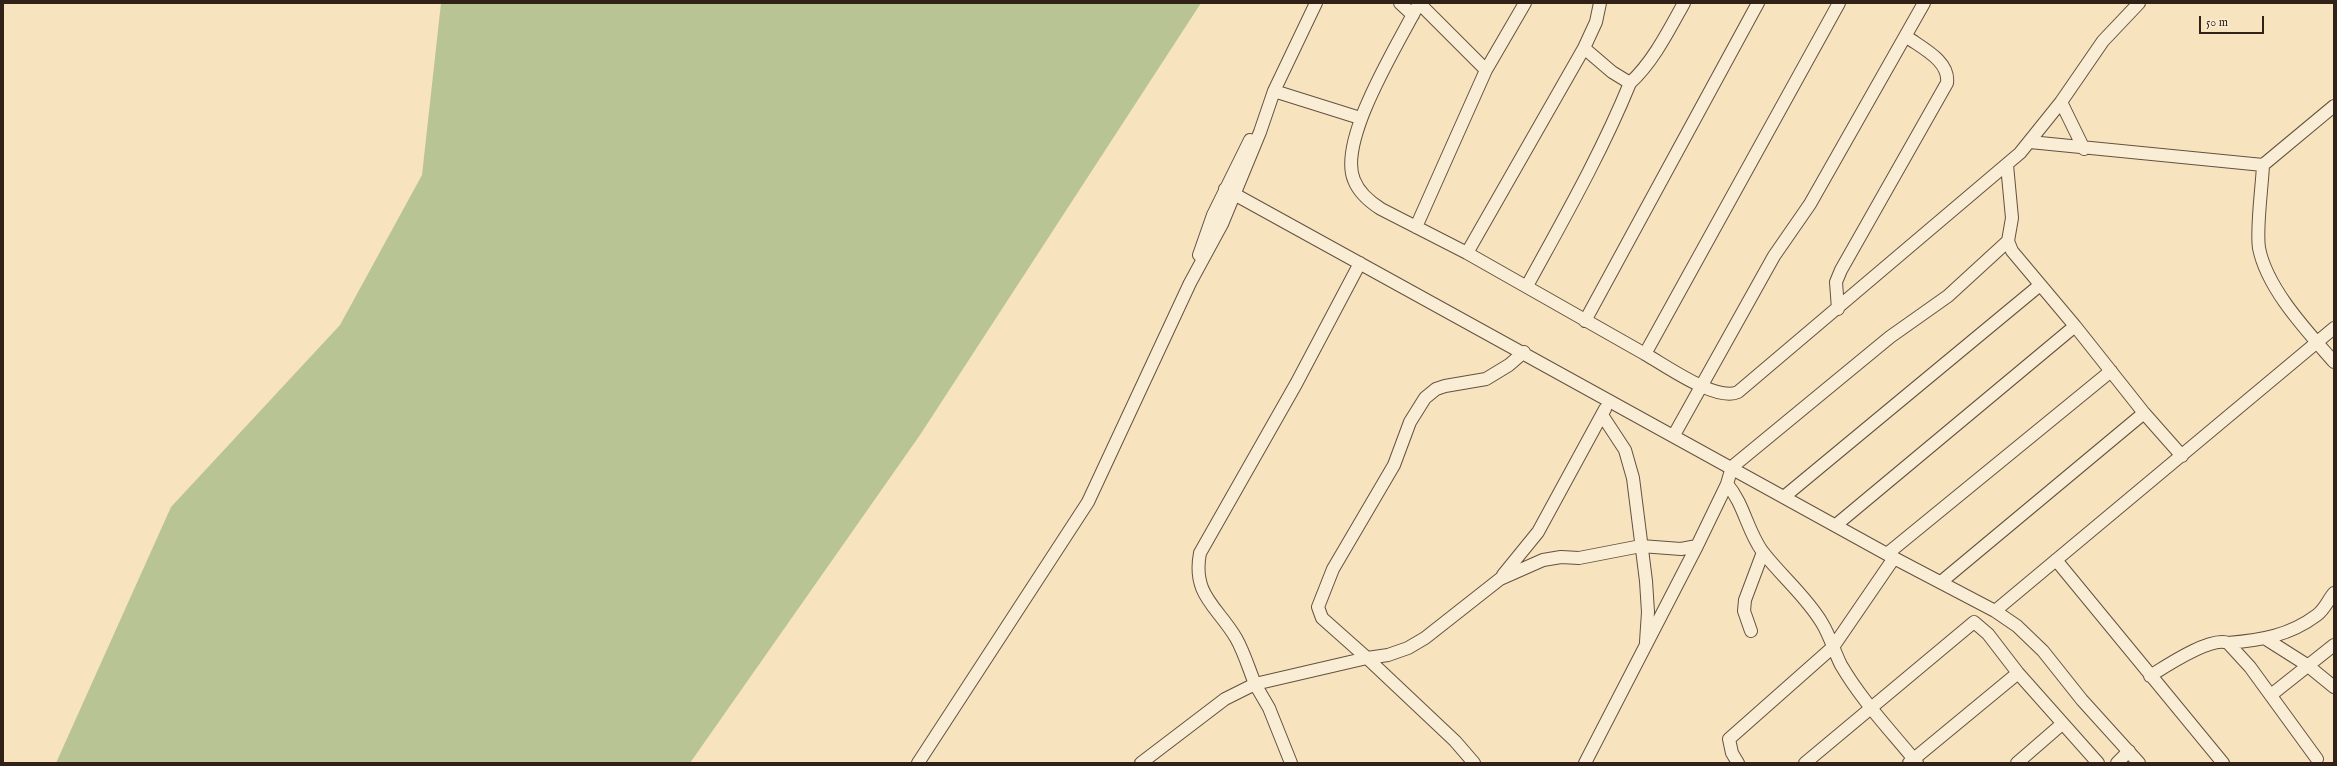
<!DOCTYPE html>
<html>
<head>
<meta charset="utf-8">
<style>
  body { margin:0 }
  #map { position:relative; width:2337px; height:766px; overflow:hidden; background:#f8e3bf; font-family:"IM FELL English",serif }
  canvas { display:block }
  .frame { position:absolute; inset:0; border:4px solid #322116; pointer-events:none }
  .scale { position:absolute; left:2199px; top:16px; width:65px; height:18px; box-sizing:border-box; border:2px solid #322116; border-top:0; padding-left:5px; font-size:12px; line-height:14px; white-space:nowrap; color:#322116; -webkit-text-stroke:3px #faedd5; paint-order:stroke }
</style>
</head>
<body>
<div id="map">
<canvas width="2337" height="766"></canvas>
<div class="frame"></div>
<div class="scale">50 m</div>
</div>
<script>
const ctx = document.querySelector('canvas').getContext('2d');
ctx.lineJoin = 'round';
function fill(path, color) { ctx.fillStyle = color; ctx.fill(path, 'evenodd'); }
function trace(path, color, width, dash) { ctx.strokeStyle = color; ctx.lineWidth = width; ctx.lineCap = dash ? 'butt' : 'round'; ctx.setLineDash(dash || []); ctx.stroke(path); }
fill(new Path2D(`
  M441 3H1201L920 435 690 763H56L171 507 340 325 422 175Z`), '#b9c495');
const minor = new Path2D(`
  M1400 3 1413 15
  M1419 3C1400 41 1337 140 1354 180 1359 193 1370 202 1381 209L1467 253 1645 354
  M1839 3 1645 354C1665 365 1716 402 1738 392L2020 153 2061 102 2103 41 2139 3
  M1584 48 1596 22 1600 3
  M1486 70 1525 3
  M1630 83C1653 62 1669 30 1684 3
  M1274 91 1360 118
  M2061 102 2084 149
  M2334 106 2263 165C2262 188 2256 228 2259 248 2267 289 2307 331 2334 362
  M2030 142 2263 165
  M2007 165 2012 218 2008 241 2012 251 2075 326 2144 413 2182 456
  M1225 189 1894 558 1995 611 2017 626 2043 651 2082 700 2139 763
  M1416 227 1486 70 1419 3
  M1467 253 1584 48 1612 72 1630 83C1601 154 1563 220 1527 286
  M1199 255 1213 215 1250 140
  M1360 263 1296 384 1200 553C1192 595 1217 606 1236 638 1244 652 1249 669 1255 684L1367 658 1455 741 1474 763
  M1838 309 1836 282 1841 270 1947 83C1950 61 1922 48 1907 37
  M1585 321 1758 3
  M1524 352 1509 365 1486 379 1445 386 1436 389 1425 398 1410 422 1394 465 1333 569 1318 607 1322 618 1367 658 1388 655 1408 648 1425 638 1500 579 1543 560 1561 557 1579 558 1641 546 1681 549 1697 546
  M1602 415 1625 450 1633 478 1646 581 1648 612 1646 642
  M1674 435 1774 256 1810 204 1924 3
  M1727 484C1744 504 1747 530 1762 551 1781 576 1806 596 1822 623 1830 636 1834 651 1841 665 1862 701 1891 731 1917 763
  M1785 496 2040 285
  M1836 525 2075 326
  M1887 554 2111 371
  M2056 560 2223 763
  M1503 575 1538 532 1605 409
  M1941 582 2144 413
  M1995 611 2334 328
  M1751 631 1744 611 1745 600 1763 552
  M2266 639 2307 665 2334 687
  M2228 643C2261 640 2289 636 2317 615 2325 609 2328 600 2334 593
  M2150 676C2166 666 2211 636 2228 643L2250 667 2317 759
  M2271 695 2334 645
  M918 763 1088 502 1190 283 1222 224 1260 132 1274 91 1316 3
  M1141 763 1225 699 1255 684 1269 708 1291 763
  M1585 763 1697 546 1727 484 1732 467 1890 337 1948 296 2008 241
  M1738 763 1732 753 1729 739 1833 647 1894 558
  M1805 763 1974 622 1988 634 2018 673 2098 763
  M1909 763 2018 673
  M2017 763 2062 724
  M2117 763 2129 751`);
trace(minor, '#645240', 14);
trace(minor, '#faedd5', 12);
</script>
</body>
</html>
